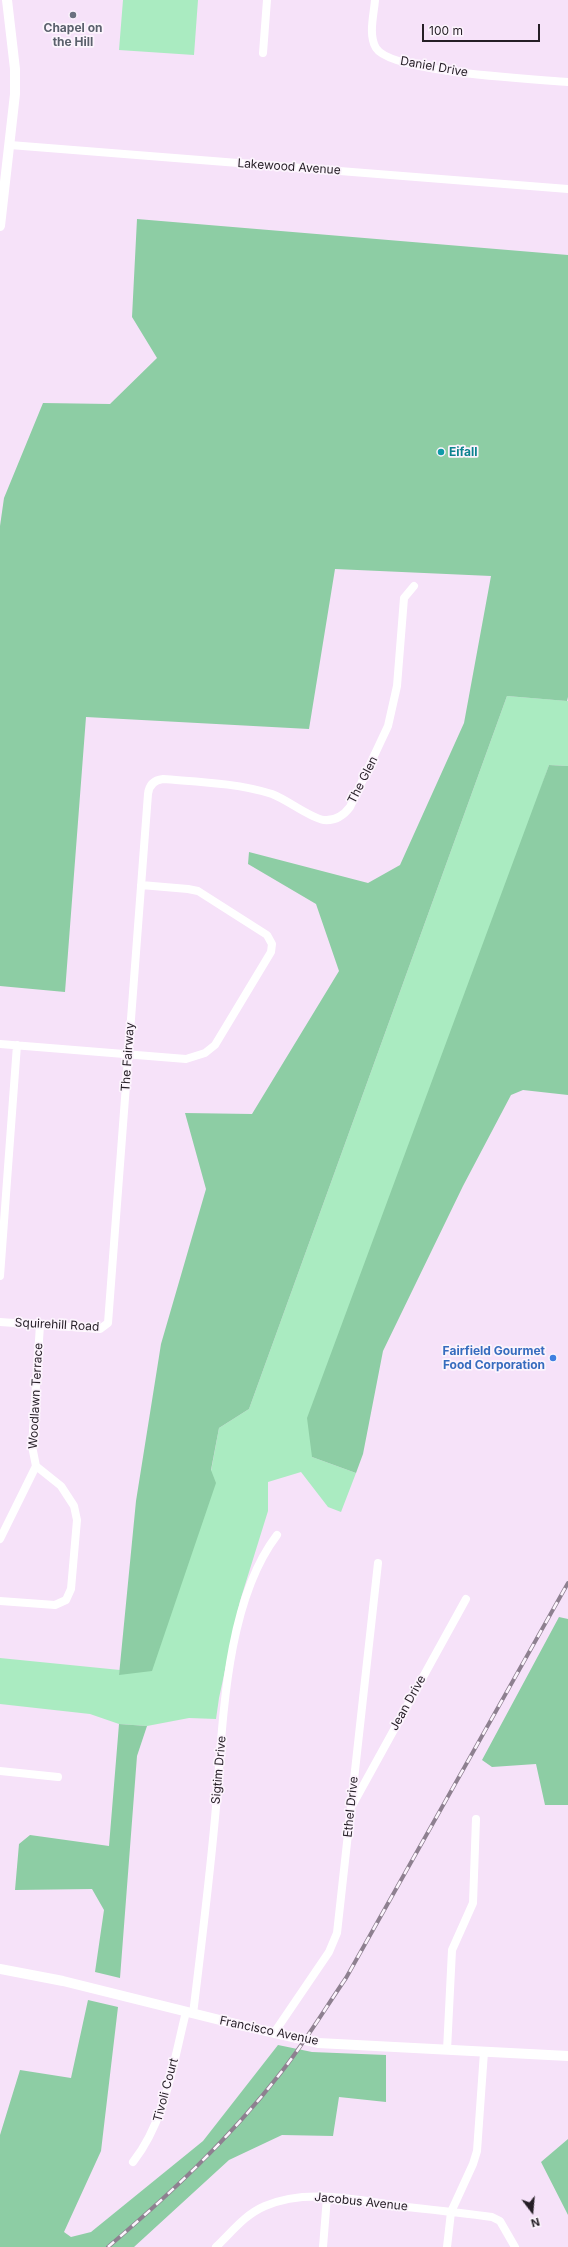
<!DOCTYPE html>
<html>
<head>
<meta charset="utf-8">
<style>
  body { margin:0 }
  #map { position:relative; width:568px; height:2247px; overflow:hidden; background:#f6e2f9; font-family:Inter,sans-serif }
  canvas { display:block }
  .north { position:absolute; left:512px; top:2191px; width:40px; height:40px; -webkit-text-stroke:3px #fcf4fd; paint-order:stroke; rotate:164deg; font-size:11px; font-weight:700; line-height:16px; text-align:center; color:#251e26 }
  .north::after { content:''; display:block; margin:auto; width:14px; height:18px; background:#251e26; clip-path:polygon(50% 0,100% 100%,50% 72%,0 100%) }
  .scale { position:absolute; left:422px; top:24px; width:118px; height:18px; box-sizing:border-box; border:2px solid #251e26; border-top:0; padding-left:5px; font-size:12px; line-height:14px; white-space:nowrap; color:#251e26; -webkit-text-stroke:3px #fcf4fd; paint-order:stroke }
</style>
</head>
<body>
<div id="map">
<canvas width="568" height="2247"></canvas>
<div class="north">N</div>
<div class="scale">100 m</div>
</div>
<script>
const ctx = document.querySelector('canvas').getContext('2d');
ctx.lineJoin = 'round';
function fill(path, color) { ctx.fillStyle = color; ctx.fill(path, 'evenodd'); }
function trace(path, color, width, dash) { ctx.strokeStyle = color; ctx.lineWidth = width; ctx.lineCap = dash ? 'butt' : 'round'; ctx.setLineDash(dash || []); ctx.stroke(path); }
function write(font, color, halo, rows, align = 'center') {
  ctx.font = font + ' Inter,sans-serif'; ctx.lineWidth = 3.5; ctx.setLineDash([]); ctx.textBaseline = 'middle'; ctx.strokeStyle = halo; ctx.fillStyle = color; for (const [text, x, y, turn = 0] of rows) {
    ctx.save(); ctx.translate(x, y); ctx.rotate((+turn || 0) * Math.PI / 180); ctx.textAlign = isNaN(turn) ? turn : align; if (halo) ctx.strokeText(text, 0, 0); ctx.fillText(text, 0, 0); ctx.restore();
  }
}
fill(new Path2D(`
  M123 0H198L194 55 119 50Z
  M507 696 568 701V766L549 765 312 1457 356 1473 341 1512 328 1507 301 1472 268 1482V1511L240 1601 219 1698 216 1719 189 1718 147 1726 119 1724 90 1714 0 1704V1658L120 1670 119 1675 211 1471 219 1428 249 1409Z`), '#aaebc1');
fill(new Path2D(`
  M137 219 568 255V697L567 701 507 696 249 1409 219 1428 211 1470 216 1483 152 1671 119 1675 136 1501 161 1344 206 1189 185 1113 252 1114 339 971 316 904 248 864 249 852 368 883 400 865 464 723 491 576 335 569 309 729 86 717 65 992 0 986V526L4 498 43 403 110 404 157 358 132 317Z
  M549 765 568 766V1095L523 1090 511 1095 463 1186 383 1351 363 1454 356 1473 312 1457 307 1418Z
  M559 1617 568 1619V1805H545L536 1764 492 1767 482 1760Z
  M119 1724 147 1726 137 1756 120 1978 95 1972 104 1910 92 1889 15 1890 19 1844 30 1835 109 1846Z
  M88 2000 118 2007 101 2151 64 2232 71 2237 91 2232 203 2141 278 2045 312 2052 386 2055V2102L339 2097 333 2136 282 2135 229 2160 134 2247H0V2135L20 2070 71 2078Z
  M568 2139V2215L541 2162Z`), '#8dcda4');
trace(new Path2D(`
  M375 0C374 14 368 35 376 48 391 73 536 79 568 82
  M263 53 267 0
  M10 145 568 189
  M0 1044 186 1059 205 1053 215 1045 271 952 272 944 267 935 198 891 188 889 141 885
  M0 1276 17 1045
  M0 1322 100 1329 108 1323 148 794C149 785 154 780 163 779 199 782 237 783 272 794 288 800 310 818 324 820 335 821 344 815 350 807L388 726 397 686 404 598 414 586
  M0 1539 36 1466
  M0 1601 55 1605 66 1600 71 1589 77 1520 74 1506 61 1486 36 1466 32 1446 40 1325
  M0 1771 58 1777
  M353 1804 466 1599
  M193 2014C201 1949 209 1884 215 1818 223 1732 223 1606 277 1535
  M274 2033 329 1952 337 1933 378 1563
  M447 2050 452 1950 473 1903 476 1819
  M133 2162C166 2120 173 2063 186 2012
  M216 2247C232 2232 244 2215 265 2206 308 2187 362 2201 407 2207 435 2210 463 2213 492 2217L500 2221 515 2247
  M323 2247 327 2197
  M447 2247 451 2212 473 2164 477 2151 484 2052`), '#fff', 8);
trace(new Path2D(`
  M0 226 15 94V69L7 0
  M0 1969 63 1981 244 2026 318 2043 568 2056`), '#fff', 10);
const rail = new Path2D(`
  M108 2247C170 2194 229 2139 279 2075 304 2044 324 2010 346 1978L568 1583`);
trace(rail, '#8e8090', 4);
trace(rail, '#fcf4fd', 2.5, [8]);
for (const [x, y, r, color] of [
  [73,15,4,"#6b7280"],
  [441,452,4,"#0f9aa8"],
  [553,1358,4,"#3f7fe0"]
]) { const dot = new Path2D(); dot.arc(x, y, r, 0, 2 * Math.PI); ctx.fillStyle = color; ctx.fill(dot); trace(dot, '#fcf4fd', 1.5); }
write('bold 12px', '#5b616d', '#fcf4fd', [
  ["Chapel on",73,28],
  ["the Hill",73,42]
]);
write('12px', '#251e26', '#fcf4fd', [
  ["Daniel Drive",434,67,10],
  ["Lakewood Avenue",289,167,4],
  ["The Glen",363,780,-63],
  ["The Fairway",128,1057,-86],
  ["Squirehill Road",57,1325,3],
  ["Woodlawn Terrace",36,1396,-87],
  ["Jean Drive",408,1703,-61],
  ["Sigtim Drive",219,1770,-85],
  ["Ethel Drive",351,1807,-84],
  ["Francisco Avenue",269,2031,12],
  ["Tivoli Court",166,2090,-75],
  ["Jacobus Avenue",361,2202,6]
]);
write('bold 12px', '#0d838f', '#fcf4fd', [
  ["Eifall",449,452]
], 'left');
write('bold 12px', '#366cbe', '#fcf4fd', [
  ["Fairfield Gourmet",545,1351],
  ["Food Corporation",545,1365]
], 'right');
</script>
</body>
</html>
